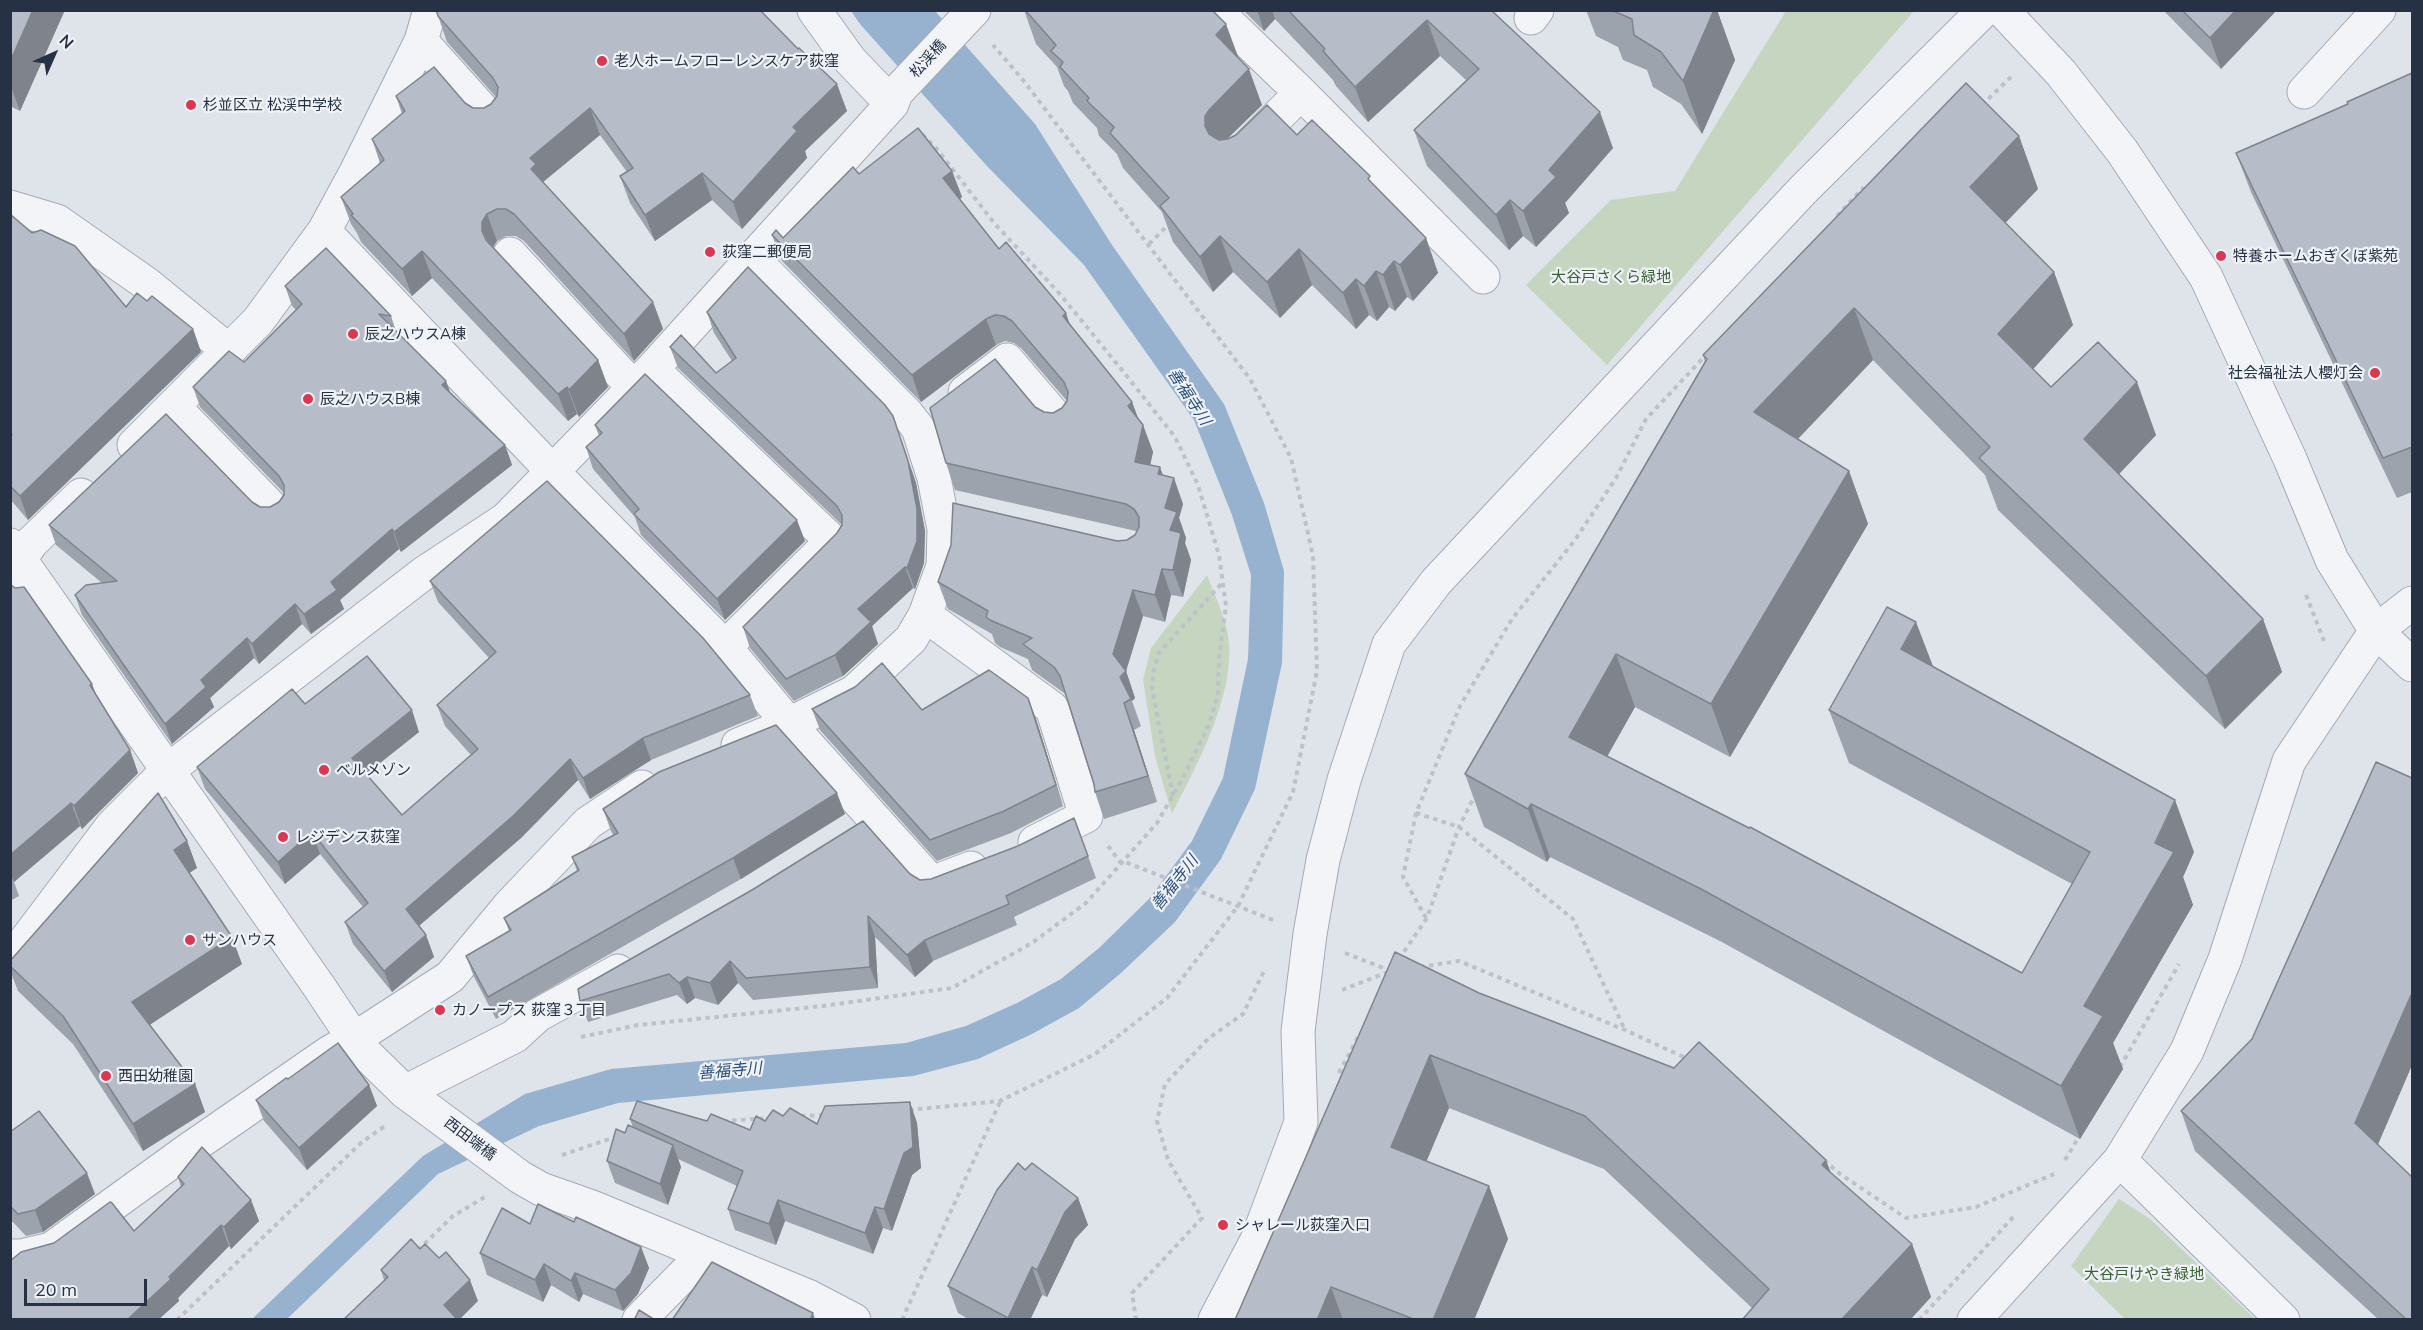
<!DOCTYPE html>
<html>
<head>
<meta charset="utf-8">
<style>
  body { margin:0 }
  #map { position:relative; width:2423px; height:1330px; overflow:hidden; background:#dfe3ea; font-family:Mulish,sans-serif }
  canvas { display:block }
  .frame { position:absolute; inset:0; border:12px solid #263143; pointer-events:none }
  .north { position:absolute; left:24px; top:24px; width:60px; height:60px; -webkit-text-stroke:4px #eff2f7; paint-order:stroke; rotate:45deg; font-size:16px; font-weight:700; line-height:24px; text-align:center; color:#263143 }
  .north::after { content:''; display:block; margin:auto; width:21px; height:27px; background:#263143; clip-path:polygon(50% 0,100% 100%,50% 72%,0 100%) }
  .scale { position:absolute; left:24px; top:1279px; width:123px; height:27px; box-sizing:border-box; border:3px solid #263143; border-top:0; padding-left:8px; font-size:18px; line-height:21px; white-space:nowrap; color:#263143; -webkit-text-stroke:4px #eff2f7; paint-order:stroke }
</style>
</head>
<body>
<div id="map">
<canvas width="2423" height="1330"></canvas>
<div class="frame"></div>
<div class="north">N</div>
<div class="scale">20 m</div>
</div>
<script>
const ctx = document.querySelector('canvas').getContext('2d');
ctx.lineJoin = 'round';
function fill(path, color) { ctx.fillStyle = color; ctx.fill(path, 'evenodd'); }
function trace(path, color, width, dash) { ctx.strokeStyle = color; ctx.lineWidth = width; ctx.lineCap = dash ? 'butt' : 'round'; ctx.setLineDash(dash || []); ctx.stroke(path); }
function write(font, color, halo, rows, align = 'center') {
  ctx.font = font + ' Mulish,"Noto Sans JP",sans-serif'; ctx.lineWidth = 4.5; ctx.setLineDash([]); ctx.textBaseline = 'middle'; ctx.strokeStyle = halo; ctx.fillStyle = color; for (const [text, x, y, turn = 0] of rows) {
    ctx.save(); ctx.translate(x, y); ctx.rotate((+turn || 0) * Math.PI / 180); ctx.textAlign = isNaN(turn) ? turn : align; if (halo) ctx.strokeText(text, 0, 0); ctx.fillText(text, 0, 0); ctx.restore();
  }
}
fill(new Path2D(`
  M1786 11H1914L1607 365 1526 285 1611 200 1675 191Z
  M1207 575C1214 594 1225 616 1228 636 1237 692 1197 765 1172 814L1155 756 1143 680 1151 648Z
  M2119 1199 2150 1219 2255 1319H2125L2071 1266Z`), '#c5d5bf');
fill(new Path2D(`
  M851 11H935L1035 124 1112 245 1224 404 1264 503 1284 571 1282 663 1255 789 1221 859 1175 922 1121 973 1079 1008 1032 1034 978 1059 913 1076 618 1103 539 1126 438 1174 287 1319 251 1320 423 1156 525 1094 611 1069 906 1043 966 1026 1017 1003 1061 979 1099 948 1149 899 1192 841 1223 778 1248 659 1251 575 1232 515 1194 420 1084 265 986 165 860 24Z`), '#96b2ce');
const minor = new Path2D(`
  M814 10 850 60 892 104
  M1215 10 1301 93 1483 277
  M2002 10 2061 73 2122 151 2206 277 2290 459 2332 560 2376 631 2412 665
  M1531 18 1537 10
  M421 41 489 117
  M2304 92 2379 10
  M1247 147 1301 93
  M10 207 57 221 147 284 229 351
  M324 231 553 472 725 647 789 724 932 883 971 868
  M510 254 634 388
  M652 369 832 541 725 647
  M965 392 1007 360 1059 421
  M174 407 273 509
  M134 445 258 321 324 231 356 172 421 41 430 10
  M10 545 318 985 360 1048 405 1092 520 1177 541 1189 592 1207 810 1297 854 1320
  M10 576 31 543 81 495
  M925 615 1052 708 1086 816 1035 842
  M738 745 789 724 854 692 911 639 925 615 943 566 944 529 934 478 918 428 907 414 752 258
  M10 961 112 826 167 771 424 573 506 519 652 369 892 104 896 93 974 10
  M405 1092 515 1036 538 1015 618 971
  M2120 1160 2283 1320
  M10 1256H21L51 1249 188 1150 330 1052 354 1039 450 977 509 906 588 823 642 787
  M639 1320 704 1254
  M1215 1320 1257 1240 1301 1122 1298 1031 1310 934 1323 860 1344 780 1389 644 1436 582 1803 190 1984 10
  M1974 1320 2120 1160 2187 1051 2225 959 2289 761 2376 631 2412 603`);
trace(minor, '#a4aab5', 35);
trace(new Path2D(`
  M1982 105 2013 75
  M1837 216 1864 187
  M1149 244 1169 224
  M2306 595 2324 641
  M1173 796 1152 689 1153 673 1159 653 1222 583
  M1416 813 1459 827 1573 919 1625 1030
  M1108 846 1121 863 1125 862 1273 920
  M1426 918 1403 877 1416 813 1460 706 1512 619 1575 540 1616 478 1646 419 1706 355
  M1345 953 1391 971
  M1399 959 1427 918 1459 827 1475 795
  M1420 967 1459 961 1625 1030 1688 1059
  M1342 990 1388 972
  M581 1037 638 1025 823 1006 952 988 1032 943 1086 903 1157 823 1183 778 1209 724 1218 695 1219 657 1226 606 1219 555 1198 485 1175 437 1126 375 1059 293 995 224 936 148 922 134
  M2120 1067 2179 964
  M1339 1073 1359 1035
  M909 1110 1000 1101 1095 1054 1167 998 1238 906 1293 792 1317 671 1313 556 1291 458 1250 379 1023 80 993 45
  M801 1116 823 1115
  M723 1121 772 1118
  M562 1155 618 1136
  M1824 1160 1840 1174 1906 1218 1976 1207 2054 1174
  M2065 1160 2080 1135
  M418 1250 453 1216 485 1197
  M177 1320 362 1142 385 1126
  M902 1320 1000 1102
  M1136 1320 1132 1293 1202 1218 1168 1160 1157 1121 1165 1084 1209 1038 1243 1014 1265 969
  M1919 1320 2016 1214`), '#bdc1c9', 4, [4.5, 4.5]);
trace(minor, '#f2f4f8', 33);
fill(new Path2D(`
  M10 10 64 12 20 111 10 106Z
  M436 10 847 111 805 151 807 158 742 229 712 200 655 241 630 203 620 176 627 172 600 135 543 182 653 302 663 329 634 361 524 241 516 236H506L497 241 493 247 598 360 608 387 579 417 577 414 568 421 432 278 412 296 361 242 357 233 351 224 341 197 380 163 372 139 402 114 396 96 465 103 473 108H484L491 104 496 97 447 42Z
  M1024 10H1212L1239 59 1262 105 1227 139 1297 135 1373 184 1426 238 1438 273 1413 301 1407 297 1395 311 1389 307 1377 321 1369 315 1356 329 1312 285 1280 318 1233 272 1213 292 1173 242 1162 212 1123 168 1117 154 1099 136 1097 128 1073 103 1068 91 1064 86 1057 67 1036 44Z
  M1243 10H1491L1613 148 1565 203 1569 213 1536 247 1523 236 1509 250 1427 166 1414 130 1466 80 1440 56 1368 122 1336 86 1333 80 1275 19 1264 31Z
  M1586 10H1717L1735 60 1702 134 1681 104 1653 87 1647 70 1623 60 1618 47 1596 36Z
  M2163 10H2277L2221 69Z
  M2412 73V492L2397 498 2251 192 2236 153 2348 104Z
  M2019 136 2038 189 2005 223 2054 272 2073 325 2033 369 2051 387 2156 435 2119 474 2263 619 2282 672 2225 729 1998 510 1985 475 1873 360 1798 439 1849 471 1868 524 1730 757 1635 707 1607 757 2022 973 2072 884 1849 763 1829 710 1933 667 2194 852 2183 877 2193 905 2113 1043 2123 1069 2080 1139 1720 941 1550 857 1547 862 1484 827 1465 774 1705 362 1703 355Z
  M952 171 962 197 960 199 999 249 1070 325 1132 402 1138 418 1143 425 1153 452 1150 465 1163 475 1183 504 1179 518 1186 538 1185 543 1191 560 1183 597 1171 595 1165 622 1143 616 1126 671 1135 698 1132 701 1141 726 1134 730 1157 802 1104 819 1095 792 1094 784 1068 699 1064 693 1032 670 1028 659 1000 647 995 643 992 634 948 609 938 582 1117 541 1127 540 1135 535 1137 532 1136 531 955 490 946 463 1035 407 1044 412 1053 413 1062 408 1067 401 1021 348 1014 343 1005 341 996 345 921 402 782 261 772 235 783 238 859 174Z
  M10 214 126 307 147 301 193 329 201 352 28 520 10 499Z
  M285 286 391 316 396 331 446 381 450 393 505 445 512 465 401 552 399 549 340 600 344 609 311 634 302 624 259 664 254 658 210 698 214 707 172 744 82 615 75 595 102 583 56 545 49 525 252 502 260 507H270L279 502 284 493 200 407 193 387 244 362 296 310 292 306Z
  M707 312 893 416 916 483 925 531 924 563 915 589 913 588 872 626 878 644 843 676 794 701 750 648 743 627 837 533 842 525 678 368 670 347 716 373 732 361 714 333Z
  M595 425 805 541 725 620 641 535 635 517 593 469 586 447 599 436Z
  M430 581 750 695 758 716 651 760 590 799 578 780 521 838 419 926 426 935 434 957 392 992 353 944 345 922 363 907 320 854 285 884 205 789 197 767 305 704 419 732 366 774 402 815 471 755 445 726 437 705 489 658 438 602Z
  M10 584 92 684 97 697 130 750 138 773 82 829 80 826 14 882 19 896 10 901Z
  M1028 698 1036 719 1063 806 1011 833 937 861 820 730 812 709 922 710Z
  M2412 778V1065L2378 1144 2412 1320H2379L2195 1151 2181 1111 2252 1039Z
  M603 809 845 814 741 879 496 1019 474 977 466 956 509 931 504 918 577 871 572 857 614 836 611 831Z
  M1074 818 1096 878 1014 917 1017 925 933 961 915 977 875 937 878 988 753 1000 738 983 718 1005 695 998 687 1004 677 995 588 1022 580 1001 910 874 920 880 931 879 1018 846Z
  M187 841 197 868 189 873 242 964 149 1025 195 1084 205 1112 143 1151 73 1044 18 991 10 970V961Z
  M1395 952 1831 1173 1912 1244 1931 1297 1910 1320H1742L1752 1308 1604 1169 1449 1108 1426 1162 1489 1186 1508 1239 1474 1320H1235Z
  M288 1079 369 1085 377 1106 307 1170 264 1121 256 1100Z
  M910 1102 917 1123 921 1168 912 1175 892 1231 883 1228 873 1254 785 1221 776 1245 735 1230 728 1209 737 1186 678 1159 681 1167 668 1205 615 1183 607 1161 625 1133 633 1128 630 1119 707 1121 750 1130 765 1121 783 1116 817 1124Z
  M10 1132 95 1194 43 1232 26 1236 10 1219Z
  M1025 1170 1078 1198 1088 1225 1075 1239 1047 1297 1042 1295 1030 1320H970L958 1313 948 1286Z
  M178 1177 251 1200 259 1221 231 1249 229 1246 178 1298 179 1301 158 1320H10L134 1231 181 1187Z
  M574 1222 641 1247 649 1268 638 1294 623 1311 583 1294 579 1302 551 1285 543 1302 487 1275 480 1253 530 1224Z
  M420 1249 478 1301 384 1280 381 1270Z`), '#9da3ac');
fill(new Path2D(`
  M33 10H64V12L20 111 10 84V62Z
  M1257 10H1272L1275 19 1264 31Z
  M1693 10H1717L1735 60 1702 134 1683 81Z
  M2236 10H2277L2221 69 2210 38Z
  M1427 20 1440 56 1368 122 1355 87Z
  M1226 24 1239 59 1216 35Z
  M1249 69 1262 105 1222 144 1218 151 1205 126V116L1210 109Z
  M837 84 847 111 805 151 807 158 742 229 733 202 793 127Z
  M590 108 600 135 543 182 531 169 530 158Z
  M1600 112 1613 148 1565 203 1569 213 1536 247 1523 211 1549 170Z
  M2019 136 2038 189 1989 240 1970 187Z
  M952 171 962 197 953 204 943 178Z
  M702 173 712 200 655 241 645 215Z
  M1510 200 1523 236 1509 250 1496 215Z
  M487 214 497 241 492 249 482 231V222Z
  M1220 236 1233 272 1213 292 1200 257Z
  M1426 238 1438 273 1413 301 1400 265Z
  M1299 249 1312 285 1280 318 1267 282Z
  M422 251 432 278 412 296 402 269Z
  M1394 261 1407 297 1395 311 1383 275Z
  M1376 271 1389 307 1377 321 1364 286Z
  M2054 272 2073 325 2017 387 1998 334Z
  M1356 279 1369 315 1356 329 1343 293Z
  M653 302 663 329 634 361 624 334Z
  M1854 308 1873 360 1773 465 1754 412Z
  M1066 313 1075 340 1063 316Z
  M986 319 996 345 921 402 912 375Z
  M193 329 201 352 28 520 20 496Z
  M598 360 608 387 579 417 569 390Z
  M446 381 453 400 442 385Z
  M2137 382 2156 435 2103 491 2084 439Z
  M567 387 577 414 568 421 558 394Z
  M1132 402 1142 429 1128 406Z
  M893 416 916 483 925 531 924 563 915 589 907 568Z
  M1143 425 1153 452 1145 489 1135 462Z
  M505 445 512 465 401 552 394 532Z
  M1160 467 1169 492 1174 478 1183 504 1179 518 1186 538 1185 543 1191 560 1183 597 1173 570 1170 530 1158 474Z
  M1849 471 1868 524 1730 757 1711 704Z
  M797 520 805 541 725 620 717 599Z
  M392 529 399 549 340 600 344 609 311 634 304 614 331 582Z
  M905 567 913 588 872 626 878 644 843 676 835 655 858 609Z
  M1162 569 1171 595 1165 622 1155 595Z
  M1133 590 1143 616 1126 671 1135 698 1132 701 1120 677 1113 654Z
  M295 604 302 624 259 664 252 644Z
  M2263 619 2282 672 2225 729 2206 676Z
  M1916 622 1936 674 1901 649Z
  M247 638 254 658 210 698 214 707 172 744 165 724 201 680Z
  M1616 654 1635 707 1588 790 1569 737Z
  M92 684 100 707 90 685Z
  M1028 698 1036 719 1063 806 1056 785Z
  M1124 703 1134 730 1157 802 1148 776Z
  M412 710 419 732 360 779 352 758Z
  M643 738 651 760 590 799 583 778Z
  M130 750 138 773 82 829 74 806Z
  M570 759 578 780 521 838 413 931 406 909Z
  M837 793 845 814 741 879 733 858Z
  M2175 800 2194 852 2183 877 2193 905 2113 1043 2123 1069 2080 1139 2061 1086 2084 1006Z
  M71 803 80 826 14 882 10 873V855Z
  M1531 804 1550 857 1547 862 1528 809Z
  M312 832 320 854 285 884 278 862Z
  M187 841 197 868 183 877 174 850Z
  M868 916 875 937 878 988 870 967Z
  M426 935 434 957 392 992 384 971Z
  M232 937 242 964 142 1030 132 1002Z
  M925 940 933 961 915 977 907 955Z
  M730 961 738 983 718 1005 710 983Z
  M687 977 695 998 687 1004 679 983Z
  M2411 995 2412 998V1065L2370 1163 2355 1123Z
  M1430 1055 1449 1108 1410 1200 1391 1147Z
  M195 1084 205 1112 143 1151 133 1124Z
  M369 1085 377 1106 307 1170 299 1148Z
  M910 1102 917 1123 921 1168 912 1175 892 1231 884 1209Z
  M673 1145 681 1167 668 1205 660 1184Z
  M1826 1160 1846 1213 1822 1165Z
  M87 1173 95 1194 43 1232 35 1210Z
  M1489 1186 1508 1239 1474 1320H1433Z
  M1078 1198 1088 1225 1075 1239 1047 1297 1037 1270 1065 1212Z
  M251 1200 259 1221 231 1249 224 1227Z
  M778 1200 785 1221 776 1245 769 1224Z
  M875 1207 883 1228 873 1254 865 1233Z
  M221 1225 229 1246 178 1298 179 1301 158 1320H127Z
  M1912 1244 1931 1297 1910 1320H1841Z
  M641 1247 649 1268 638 1294 623 1311 615 1290Z
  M544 1264 551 1285 543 1302 535 1280Z
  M1032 1267 1042 1295 1030 1320H1009L1008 1318Z
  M575 1273 583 1294 579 1302 571 1281Z
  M470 1280 478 1301 459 1320H450L444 1305Z
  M1331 1287 1343 1320H1317Z
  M813 1313 815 1320H810Z`), '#7f848c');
const building = new Path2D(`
  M10 10H33L10 62Z
  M436 10H760L798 49 799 48 837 84 793 127 797 131 733 202 702 173 645 215 620 176 633 168 590 108 530 158 536 164 531 169 653 302 624 334 514 214 506 209H497L487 214 482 222V231L486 240 598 360 569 390 567 387 558 394 422 251 402 269 351 215 353 214 341 197 384 160 372 139 405 111 396 96 434 67 465 103 473 108H484L491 104 497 96 498 87 493 78 438 16Z
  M1025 10H1212L1226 24 1216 35 1249 69 1210 109 1205 116V126L1209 134 1219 140 1228 139 1236 135 1267 105 1297 135 1312 120 1370 176 1368 179 1426 238 1400 265 1394 261 1383 275 1376 271 1364 286 1356 279 1343 293 1299 249 1267 282 1220 236 1200 257 1160 206 1169 198 1110 133 1114 127 1087 101 1089 98 1060 67 1063 62 1051 51 1056 45Z
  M1288 10H1491L1600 112 1549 170 1556 177 1523 211 1510 200 1496 215 1414 130 1479 69 1427 20 1355 87 1323 51 1325 49Z
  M1611 10H1714L1683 81 1661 52 1634 35 1632 19Z
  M2182 10H2236L2210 38Z
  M2412 73V447L2383 458 2236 153 2348 104 2347 102Z
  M1966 83 2019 136 1970 187 2054 272 1998 334 2051 387 2098 342 2137 382 2084 439 2263 619 2206 676 1979 458 1990 447 1854 308 1754 412 1849 471 1711 704 1616 654 1569 737 1749 828 1750 827 2022 973 2090 852 1829 710 1887 607 1916 622 1901 649 2175 800 2155 843 2174 852 2084 1006 2103 1016 2061 1086 1701 889 1531 804 1528 809 1465 774 1707 359 1703 355Z
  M918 128 952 171 943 178 999 249 1006 242 1066 313 1063 316 1132 402 1128 406 1143 425 1135 462 1160 467 1158 474 1174 478 1165 508 1177 512 1170 530 1181 533 1173 570 1162 569 1155 595 1133 590 1113 654 1126 671 1120 677 1131 699 1124 703 1148 776 1095 792 1094 784 1060 676 1054 667 1023 644 1032 638 990 620 986 617 988 611 938 582 951 545 953 503 1117 541 1127 540 1135 535 1139 527V517L1134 509 1126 504 946 463 930 408 995 359 1035 407 1044 412 1053 413 1062 408 1067 401 1068 392 1064 382 1012 321 1004 316 995 315 986 319 912 375 772 235 776 230 783 238 853 167 859 174Z
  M10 214 32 233 41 230 75 246 126 307 137 293 147 301 152 296 193 329 20 496 10 486V436L12 435 10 433Z
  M326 248 391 316 379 314 446 381 442 385 505 445 394 532 392 529 331 582 337 590 304 614 295 604 252 644 247 638 201 680 206 687 165 724 75 595 86 585 117 581 49 525 166 414 252 502 260 507H270L279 502 284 495V485L279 476 193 387 229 351 244 362 302 304 285 286Z
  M748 267 885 405 893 416 908 461 917 509V541L907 568 905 567 858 609 871 622 835 655 786 679 743 627 837 533 842 525V515L837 506 670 347 681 335 716 373 736 358 707 312Z
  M645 374 797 520 717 599 634 514 639 509 586 447 602 433 595 425Z
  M547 481 703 638 750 695 643 738 583 778 570 759 513 816 406 909 426 935 384 971 345 922 368 903 312 832 278 862 197 767 292 689 305 704 367 656 412 710 352 758 402 815 478 749 437 705 496 652 430 581Z
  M10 584 15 588 24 587 92 684 90 685 130 750 74 806 71 803 10 855Z
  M882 663 922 710 989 670 1028 698 1056 785 1004 811 930 840 812 709 855 687Z
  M776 725 837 793 733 858 488 997 466 956 511 930 504 918 579 870 572 857 618 833 603 809 659 772Z
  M2376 762 2412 778V996L2411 995 2355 1123 2412 1177V1320H2407L2181 1111 2252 1039Z
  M158 793 187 841 174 850 232 937 132 1002 195 1084 133 1124 63 1016 10 966V961Z
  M1074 818 1088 856 1006 896 1009 904 925 940 907 955 868 916 870 967 746 978 730 961 710 983 687 977 679 983 669 974 580 1001 578 989 752 890 863 821 910 874 920 880 931 879 1018 846Z
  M1395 952 1479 993 1674 1068 1699 1042 1826 1160 1822 1165 1912 1244 1841 1320H1742L1769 1289 1585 1116 1430 1055 1391 1147 1489 1186 1433 1320H1416L1331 1287 1317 1320H1235Z
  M338 1043 369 1085 299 1148 256 1100 286 1078 288 1079Z
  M637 1101 707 1121 711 1114 750 1130 756 1116 765 1121 773 1110 783 1116 790 1108 817 1124 825 1106 910 1102 913 1147 904 1153 884 1209 875 1207 865 1233 778 1200 769 1224 728 1209 743 1171 630 1119Z
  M39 1111 87 1173 35 1210 18 1214 10 1206V1132Z
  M628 1125 673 1145 660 1184 607 1161 616 1129 625 1133Z
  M202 1147 251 1200 224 1227 221 1225 169 1277 171 1279 127 1320H10V1261L21 1252 54 1243 110 1202 112 1203 134 1231 184 1184 178 1177Z
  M1018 1163 1025 1170 1032 1163 1078 1198 1065 1212 1037 1270 1032 1267 1008 1318 948 1286 997 1190Z
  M538 1204 574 1222 576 1217 641 1247 631 1273 615 1290 575 1273 571 1281 544 1264 535 1280 480 1253 502 1208 530 1224Z
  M411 1239 420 1249 425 1244 439 1258 446 1252 470 1280 444 1305 458 1320H343L388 1277 381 1270Z
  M712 1262 813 1313 810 1320H672Z
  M639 1310 655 1320H634Z`);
fill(building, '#b6bdc8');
trace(building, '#7f848c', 1.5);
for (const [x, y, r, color] of [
  [602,61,6,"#dd3651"],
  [191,105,6,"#dd3651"],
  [710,252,6,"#dd3651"],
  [2221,256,6,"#dd3651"],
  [353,334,6,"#dd3651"],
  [2375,373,6,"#dd3651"],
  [308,399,6,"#dd3651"],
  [324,770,6,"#dd3651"],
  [283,837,6,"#dd3651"],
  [190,940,6,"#dd3651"],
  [440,1010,6,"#dd3651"],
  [106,1076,6,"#dd3651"],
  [1223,1225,6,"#dd3651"]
]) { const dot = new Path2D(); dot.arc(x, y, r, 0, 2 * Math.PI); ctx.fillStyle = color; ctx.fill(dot); trace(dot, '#eff2f7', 2); }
write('15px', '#263143', '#eff2f7', [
  ["松渓橋",928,59,-47],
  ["西田端橋",470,1139,37]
]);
write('15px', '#263143', '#eff2f7', [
  ["老人ホームフローレンスケア荻窪",614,61],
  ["杉並区立 松渓中学校",203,105],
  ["荻窪二郵便局",722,252],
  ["特養ホームおぎくぼ紫苑",2233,256],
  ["辰之ハウスA棟",365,334],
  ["社会福祉法人櫻灯会",2363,373,"right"],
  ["辰之ハウスB棟",320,399],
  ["ベルメゾン",336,770],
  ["レジデンス荻窪",295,837],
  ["サンハウス",202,940],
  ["カノープス 荻窪３丁目",452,1010],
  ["西田幼稚園",118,1076],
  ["シャレール荻窪入口",1235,1225]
], 'left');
write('15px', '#3b6032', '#eff2f7', [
  ["大谷戸さくら緑地",1611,277],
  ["大谷戸けやき緑地",2144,1274]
]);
write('italic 16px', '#2b507c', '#eff2f7', [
  ["善福寺川",1189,397,57],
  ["善福寺川",1175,883,-52],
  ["善福寺川",730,1071,-5]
]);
</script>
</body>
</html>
